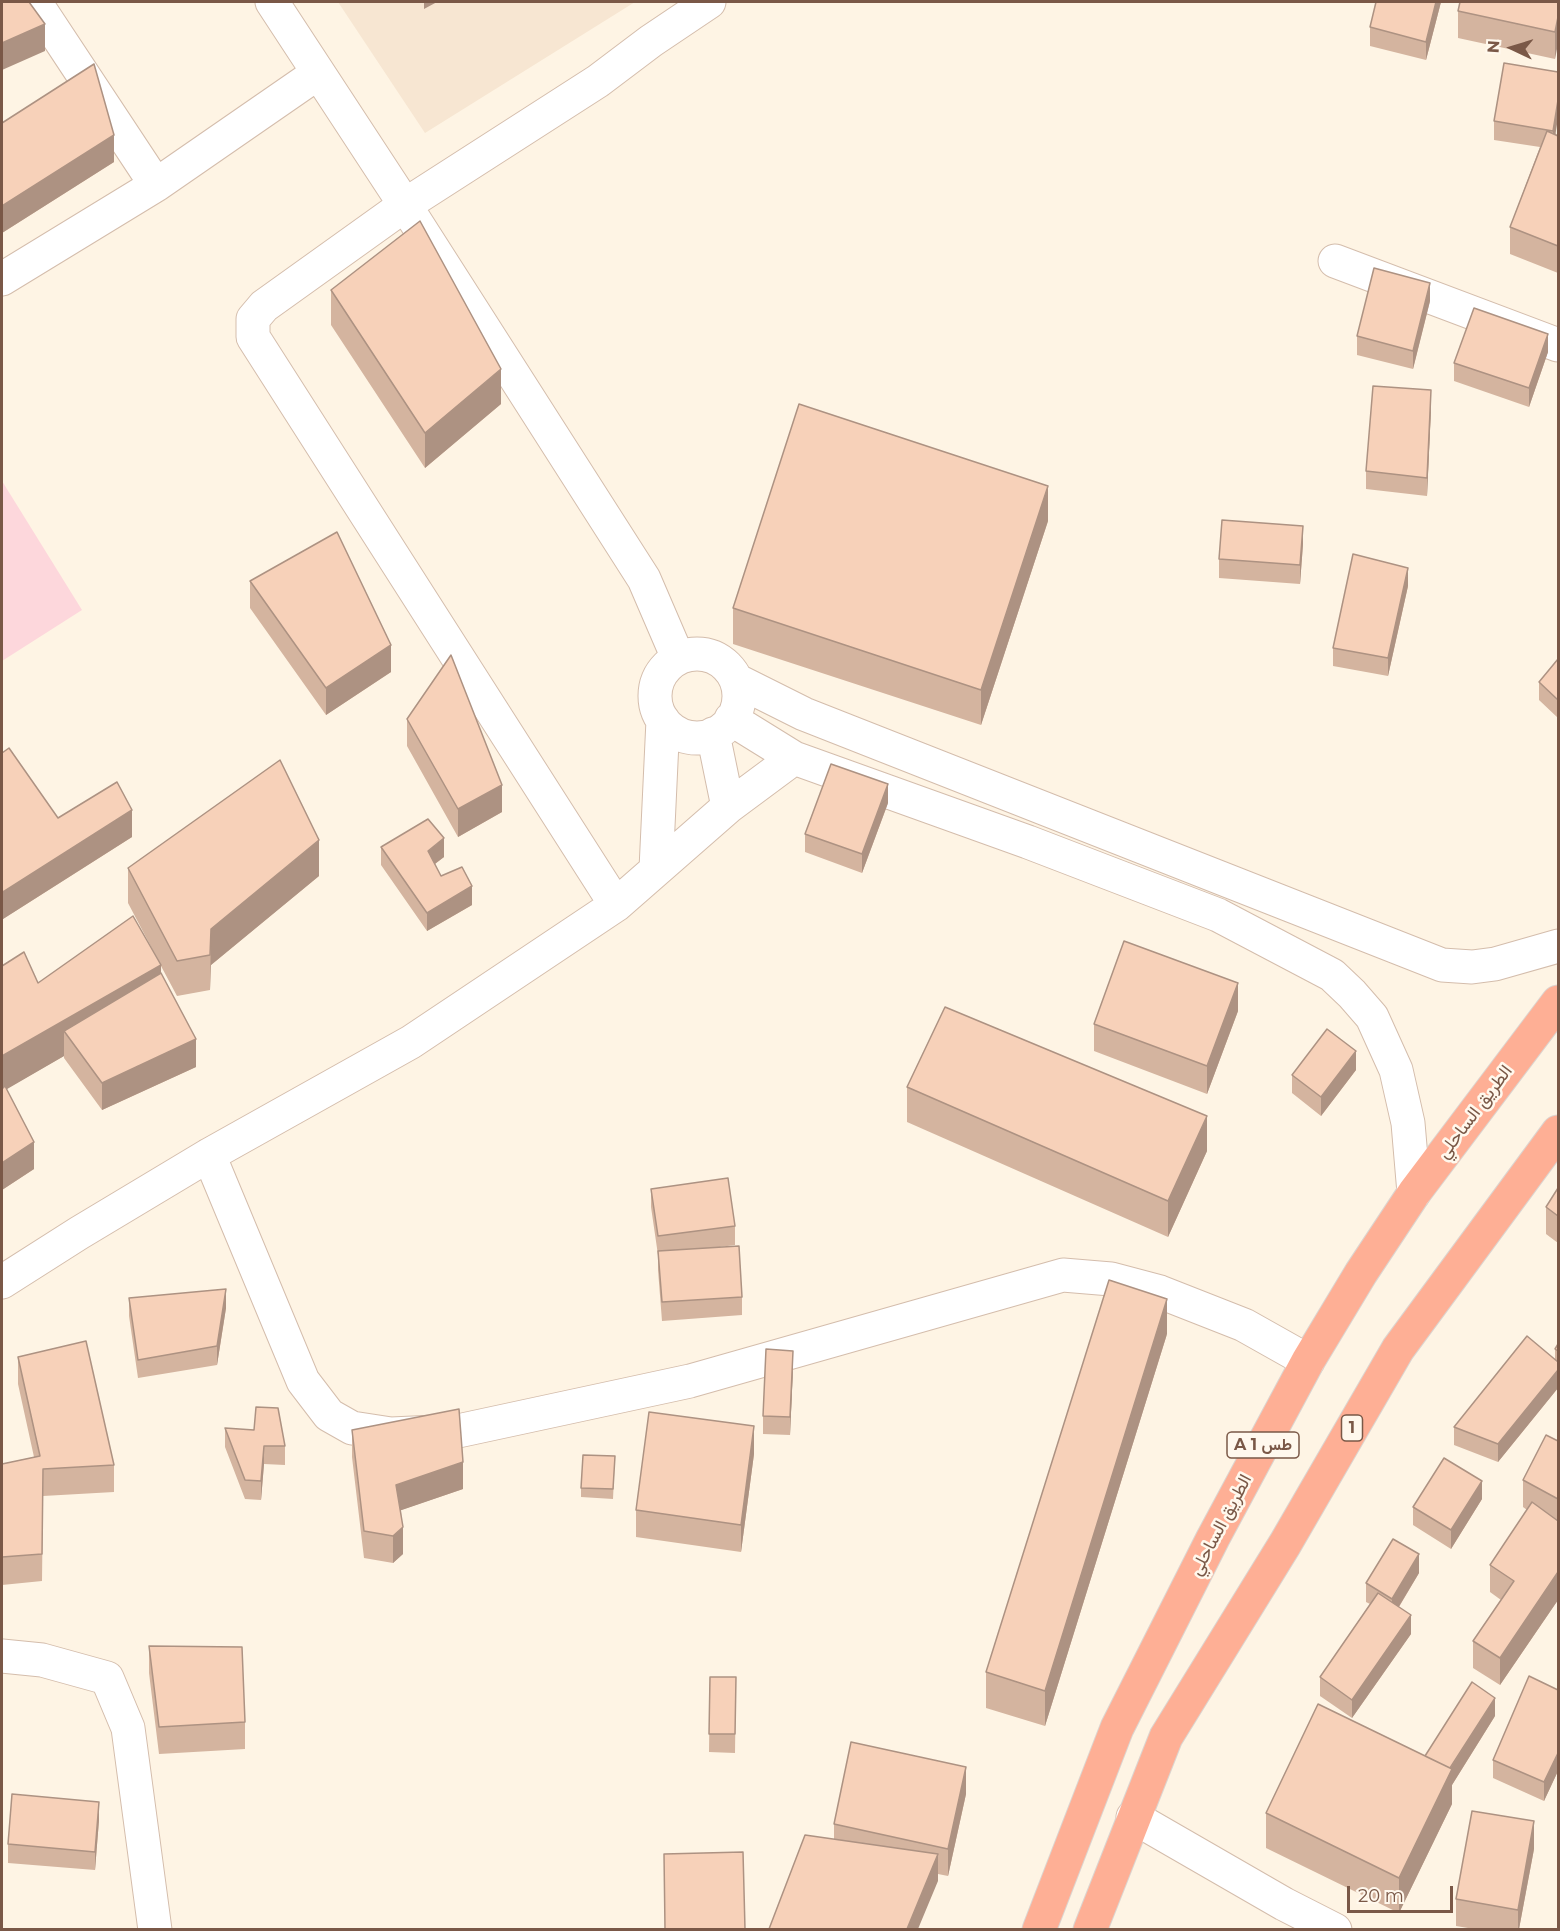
<!DOCTYPE html>
<html>
<head>
<meta charset="utf-8">
<style>
  body { margin:0 }
  #map { position:relative; width:1560px; height:1931px; overflow:hidden; background:#fef4e4; font-family:Montserrat,sans-serif }
  canvas { display:block }
  .frame { position:absolute; inset:0; border:3px solid #7a5847; pointer-events:none }
  .north { position:absolute; left:1482px; top:18px; width:60px; height:60px; -webkit-text-stroke:4px #fff8ed; paint-order:stroke; rotate:274deg; font-size:16px; font-weight:700; line-height:24px; text-align:center; color:#7a5847 }
  .north::after { content:''; display:block; margin:auto; width:21px; height:27px; background:#7a5847; clip-path:polygon(50% 0,100% 100%,50% 72%,0 100%) }
  .scale { position:absolute; left:1347px; top:1886px; width:106px; height:27px; box-sizing:border-box; border:3px solid #7a5847; border-top:0; padding-left:8px; font-size:18px; line-height:21px; white-space:nowrap; color:#7a5847; -webkit-text-stroke:4px #fff8ed; paint-order:stroke }
</style>
</head>
<body>
<div id="map">
<canvas width="1560" height="1931"></canvas>
<div class="frame"></div>
<div class="north">N</div>
<div class="scale">20 m</div>
</div>
<script>
const ctx = document.querySelector('canvas').getContext('2d');
ctx.lineJoin = 'round';
function fill(path, color) { ctx.fillStyle = color; ctx.fill(path, 'evenodd'); }
function trace(path, color, width, dash) { ctx.strokeStyle = color; ctx.lineWidth = width; ctx.lineCap = dash ? 'butt' : 'round'; ctx.setLineDash(dash || []); ctx.stroke(path); }
function write(font, color, halo, rows, align = 'center') {
  ctx.font = font + ' Montserrat,Vazirmatn,sans-serif'; ctx.lineWidth = 5; ctx.setLineDash([]); ctx.textBaseline = 'middle'; ctx.strokeStyle = halo; ctx.fillStyle = color; for (const [text, x, y, turn = 0] of rows) {
    ctx.save(); ctx.translate(x, y); ctx.rotate((+turn || 0) * Math.PI / 180); ctx.textAlign = isNaN(turn) ? turn : align; if (halo) ctx.strokeText(text, 0, 0); ctx.fillText(text, 0, 0); ctx.restore();
  }
}
fill(new Path2D(`
  M338 2H635L425 133Z`), '#f7e6d2');
fill(new Path2D(`
  M2 481 82 610 2 661Z`), '#fdd7dc');
const minor = new Path2D(`
  M35 2 156 185 318 73
  M272 2 405 205 644 579 678 658
  M1335 261 1558 345
  M2 279 156 185
  M655 696a42 42 0 1 1 84 0a42 42 0 1 1-84 0Z
  M736 680 804 714 1442 965 1472 967 1495 964 1558 946
  M731 719 794 758 1028 842 1218 915 1332 975 1352 994 1372 1017 1396 1070 1408 1123 1414 1193
  M713 734 728 807
  M656 869 663 720
  M616 905 253 337V319L264 306 405 205 598 81 651 41 709 2
  M209 1155 303 1381 329 1415 352 1428 391 1434 458 1431 690 1381 1063 1275 1111 1279 1160 1292 1244 1325 1308 1361
  M2 1282 79 1233 209 1155 411 1042 616 905 728 807 794 758
  M2 1656 42 1660 107 1678 128 1728 155 1930
  M1133 1817 1284 1904 1335 1930`);
const highway = new Path2D(`
  M1039 1930 1117 1728 1213 1538 1308 1361 1361 1273 1414 1193 1558 1002
  M1090 1930 1166 1737 1285 1544 1398 1349 1558 1132`);
trace(minor, '#d4bdac', 35);
trace(highway, '#dcd4cf', 35);
trace(minor, '#fff', 33);
trace(highway, '#feaf95', 33);
fill(new Path2D(`
  M1376 2H1441L1426 60 1370 46V27Z
  M1558 2 1555 59 1458 38V11Z
  M1504 63 1556 134 1558 136V273L1510 254V227L1540 147 1494 140V121Z
  M2 123 114 162 2 233Z
  M331 290 501 404 425 468 331 325Z
  M1430 301 1413 369 1357 355V336Z
  M1548 352 1529 407 1454 381V363Z
  M1558 402V424H1557V405Z
  M1431 409 1427 496 1366 489V471Z
  M1048 521 981 725 733 644V608Z
  M1303 544 1300 584 1219 578V559Z
  M250 581 391 672 326 715 250 608Z
  M1408 586 1388 676 1333 666V648Z
  M1558 659V718L1539 700V682Z
  M407 719 502 812 458 837 407 746Z
  M2 753 58 818 132 837 3 919 2 917Z
  M888 803 862 873 805 852V834Z
  M381 847 444 857 435 864 441 876 472 905 427 931 381 865Z
  M128 868 319 876 211 965 210 990 177 996 161 966V973L196 1067 102 1110 64 1058V1056L6 1089 34 1169 2 1190V966L38 983 158 960 128 903Z
  M1238 1011 1207 1094 1094 1051V1024Z
  M1356 1070 1321 1116 1292 1093V1075Z
  M907 1087 1207 1151 1168 1237 907 1122Z
  M1558 1188V1243L1546 1234V1207Z
  M651 1189 735 1226V1245L712 1248 742 1297V1315L662 1321 658 1270V1255L651 1207Z
  M129 1298 226 1308 217 1365 138 1378 129 1316Z
  M1167 1334 1045 1726 986 1708V1672Z
  M1558 1344V1388L1498 1462 1454 1445V1427L1555 1359V1349Z
  M18 1357 114 1465V1492L43 1496 42 1581 2 1585V1464L34 1457 18 1384Z
  M793 1369 790 1435 763 1434V1416Z
  M225 1428 285 1446V1465L264 1464 261 1500 245 1499 225 1447Z
  M352 1430 463 1489 401 1510 403 1554 393 1563 364 1558 352 1457Z
  M1558 1441V1600L1500 1685 1473 1668V1641L1501 1600 1490 1592V1565L1527 1510 1523 1507V1480Z
  M754 1454 741 1552 636 1537V1510Z
  M615 1456 613 1499 581 1497V1488Z
  M1482 1499 1451 1549 1413 1525V1507Z
  M1419 1573 1399 1607 1411 1634 1352 1718 1320 1696V1677L1370 1604 1366 1602V1583Z
  M149 1646 245 1722V1749L159 1754 149 1673Z
  M710 1677H736L735 1753 709 1752Z
  M1558 1690V1771L1544 1801 1493 1778V1760Z
  M1495 1716 1452 1785V1804L1399 1913 1266 1848V1813L1425 1756Z
  M966 1794 948 1876 938 1874V1881L834 1839V1824Z
  M99 1820 95 1870 8 1863V1844Z
  M1534 1849 1519 1929H1474L1456 1926V1899Z`), '#d4b49f');
fill(new Path2D(`
  M424 2H437L424 9Z
  M1436 2H1441L1426 60V42Z
  M1558 17V44L1555 59V32Z
  M45 24V51L2 70V43Z
  M1558 100V118L1553 150V131Z
  M114 135V162L2 233V206Z
  M1430 283V301L1413 369V351Z
  M1548 334V352L1529 407V388Z
  M501 369V404L425 468V433Z
  M1431 390V409L1427 496V478Z
  M1048 486V521L981 725V690Z
  M1303 526V544L1300 584V565Z
  M1408 568V586L1388 676V658Z
  M391 645V672L326 715V688Z
  M888 784V803L862 873V854Z
  M502 785V812L458 837V809Z
  M132 810V837L3 919V892Z
  M444 838V857L428 869V851Z
  M319 840V876L211 965 210 990 211 929Z
  M472 886V905L427 931V913Z
  M161 965V1000L64 1031V1056L2 1092V1056Z
  M1238 983V1011L1207 1094V1066Z
  M196 1039V1067L102 1110V1083Z
  M1356 1051V1070L1321 1116V1097Z
  M1207 1116V1151L1168 1237V1201Z
  M34 1142V1169L2 1190V1163Z
  M226 1289V1308L217 1365V1346Z
  M1167 1299V1334L1045 1726V1691Z
  M793 1351V1369L790 1435V1417Z
  M1558 1370V1388L1498 1462V1444Z
  M754 1426V1454L741 1552V1525Z
  M264 1446V1464L261 1500V1481Z
  M463 1462V1489L396 1512V1485Z
  M1482 1481V1499L1451 1549V1530Z
  M403 1527V1554L393 1563V1536Z
  M1419 1554V1573L1392 1618V1599Z
  M1558 1572V1600L1500 1685V1658Z
  M1411 1615V1634L1352 1718V1700Z
  M1495 1698V1716L1452 1785V1804L1399 1913V1878L1445 1777Z
  M1558 1753V1771L1544 1801V1782Z
  M966 1767V1794L948 1876V1849Z
  M99 1802V1820L95 1870V1852Z
  M1534 1821V1849L1519 1929H1518V1910Z
  M938 1854V1881L918 1929H907Z`), '#ad9282');
const building = new Path2D(`
  M2 2H29L45 24 2 43Z
  M1376 2H1436L1426 42 1370 27Z
  M1460 2H1558V17L1555 32 1458 11Z
  M1504 63 1558 72V100L1553 131 1494 121Z
  M94 64 114 135 2 206V123Z
  M1547 131 1558 136V246L1510 227Z
  M420 221 501 369 425 433 331 290Z
  M1374 268 1430 283 1413 351 1357 336Z
  M1474 308 1548 334 1529 388 1454 363Z
  M1373 386 1431 390 1427 478 1366 471Z
  M799 404 1048 486 981 690 733 608Z
  M1222 520 1303 526 1300 565 1219 559Z
  M337 532 391 645 326 688 250 581Z
  M1353 554 1408 568 1388 658 1333 648Z
  M451 655 502 785 458 809 407 719Z
  M1558 659V700L1539 682Z
  M9 748 58 818 117 782 132 810 3 892 2 890V753Z
  M280 760 319 840 211 929 210 955 177 961 128 868Z
  M831 764 888 784 862 854 805 834Z
  M428 819 444 838 428 851 441 876 462 867 472 886 427 913 381 847Z
  M133 916 161 965 2 1056V966L24 952 38 983Z
  M1124 941 1238 983 1207 1066 1094 1024Z
  M161 973 196 1039 102 1083 64 1031Z
  M945 1007 1207 1116 1168 1201 907 1087Z
  M1327 1029 1356 1051 1321 1097 1292 1075Z
  M5 1086 34 1142 2 1163V1089Z
  M728 1178 735 1226 658 1236 651 1189Z
  M1558 1188V1216L1546 1207Z
  M739 1246 742 1297 662 1302 658 1251Z
  M1109 1280 1167 1299 1045 1691 986 1672Z
  M226 1289 217 1346 138 1360 129 1298Z
  M1527 1336 1558 1362V1370L1498 1444 1454 1427Z
  M86 1341 114 1465 43 1469 42 1554 2 1557V1464L40 1456 18 1357Z
  M1558 1344V1351L1555 1349Z
  M766 1349 793 1351 790 1417 763 1416Z
  M256 1407 278 1408 285 1446H264L261 1481 245 1480 225 1428 254 1430Z
  M459 1409 463 1462 396 1485 403 1527 393 1536 364 1531 352 1430Z
  M649 1412 754 1426 741 1525 636 1510Z
  M1546 1435 1558 1441V1499L1523 1480Z
  M583 1455 615 1456 613 1489 581 1488Z
  M1444 1458 1482 1481 1451 1530 1413 1507Z
  M1532 1502 1558 1521V1572L1500 1658 1473 1641 1514 1581 1490 1565Z
  M1393 1539 1419 1554 1392 1599 1366 1583Z
  M1378 1593 1411 1615 1352 1700 1320 1677Z
  M149 1646 242 1647 245 1722 159 1727Z
  M1529 1676 1558 1690V1753L1544 1782 1493 1760Z
  M710 1677H736L735 1734H709Z
  M1472 1682 1495 1698 1450 1768 1425 1756Z
  M1318 1704 1452 1769 1399 1878 1266 1813Z
  M851 1742 966 1767 948 1849 834 1824Z
  M12 1794 99 1802 95 1852 8 1844Z
  M1472 1811 1534 1821 1518 1910 1456 1899Z
  M805 1835 938 1854 907 1929H769Z
  M743 1852 745 1929H665L664 1854Z`);
fill(building, '#f7d1b9');
trace(building, '#ad9282', 1.5);
for (const [x, y, w] of [
  [1352,1428,21],
  [1263,1445,72]
]) { const box = new Path2D(); box.roundRect(x - w / 2, y - 13, w, 26, 4.5); ctx.fillStyle = '#fff8ed'; ctx.fill(box); trace(box, '#7a5847', 1.5); }
write('bold 16px', '#7a5847', null, [
  ["1",1352,1428],
  ["A 1 طس",1263,1445]
]);
write('18px', '#7a5847', '#fff8ed', [
  ["الطريق الساحلي",1475,1112,-53],
  ["الطريق الساحلي",1221,1525,-62]
]);
</script>
</body>
</html>
